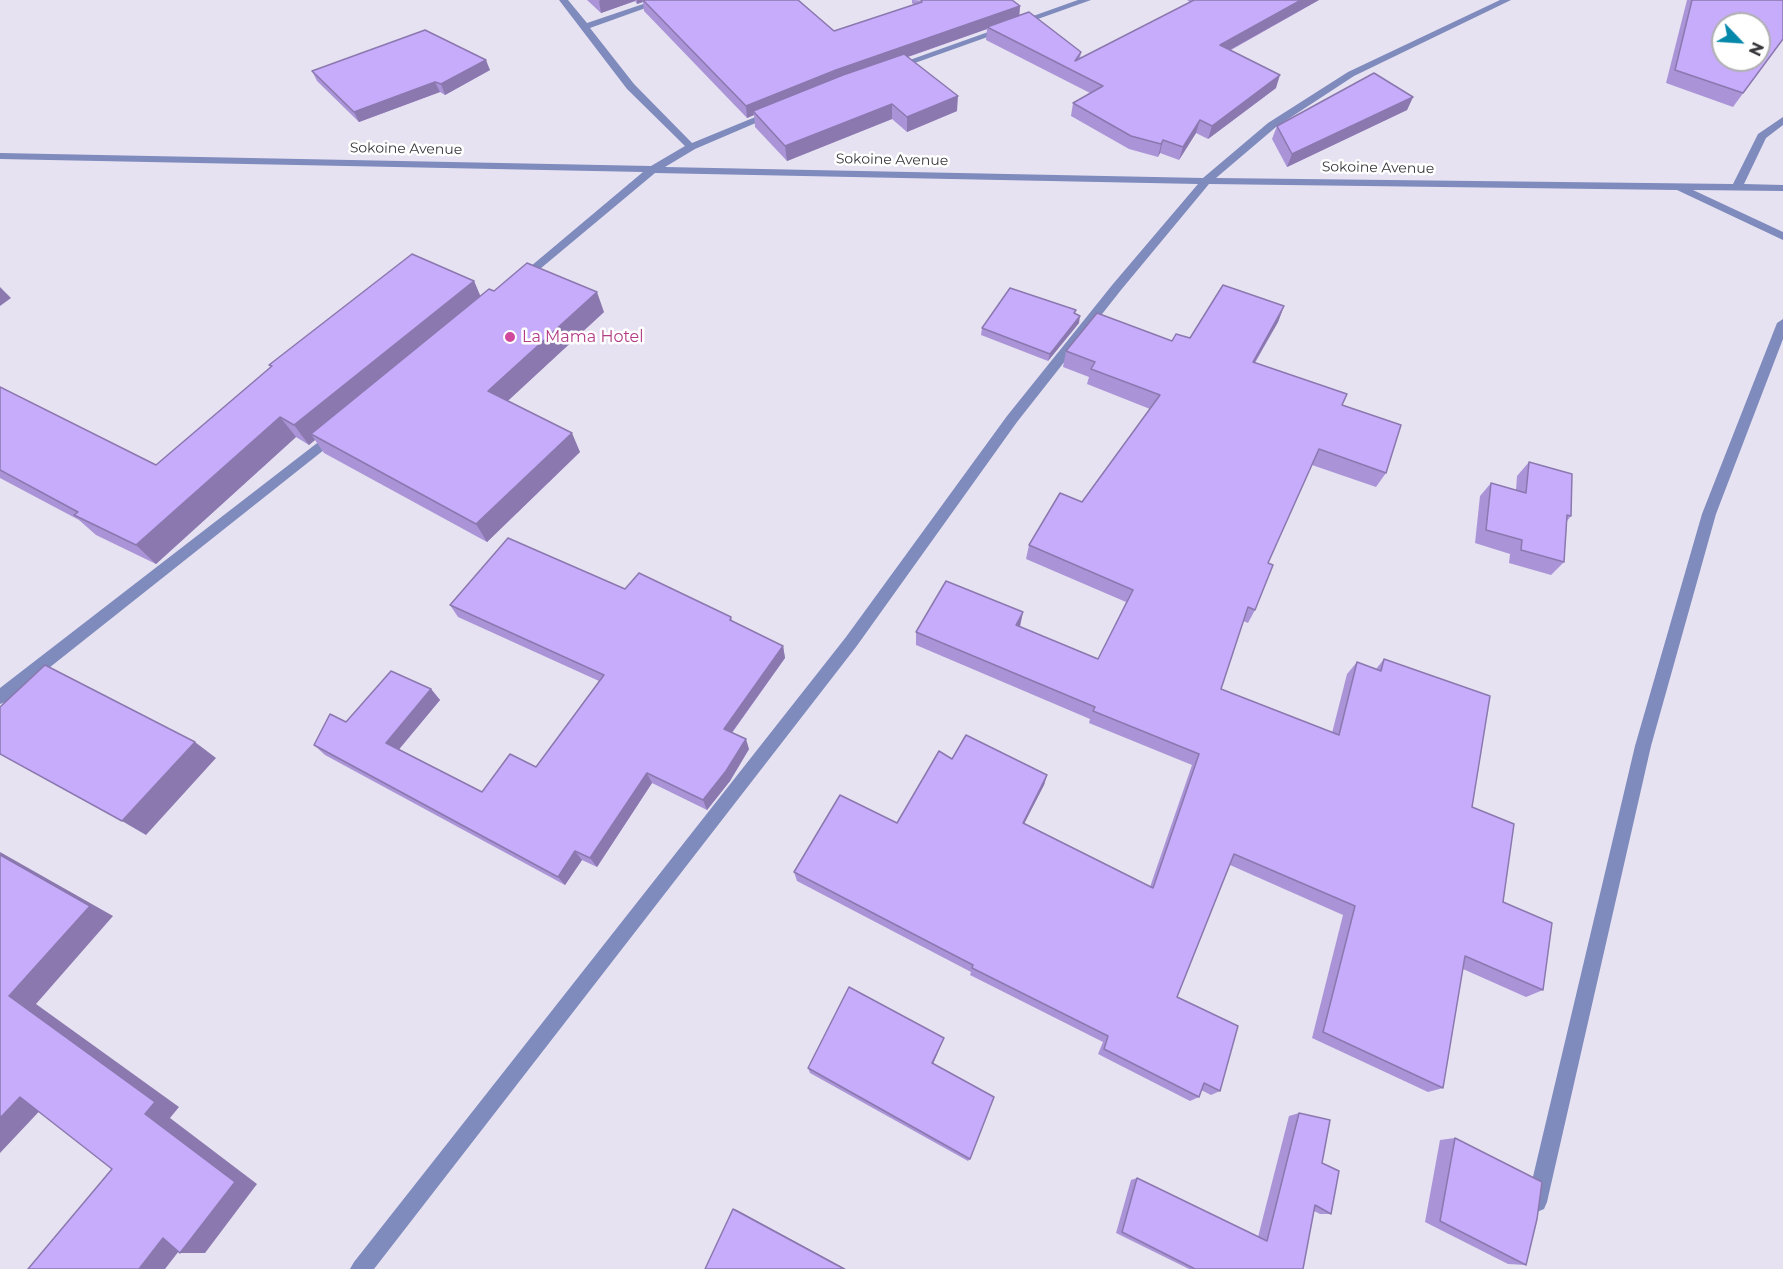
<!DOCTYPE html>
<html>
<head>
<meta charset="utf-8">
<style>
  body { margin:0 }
  #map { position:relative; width:1783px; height:1269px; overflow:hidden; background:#e6e2f1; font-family:Montserrat,sans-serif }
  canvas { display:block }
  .north { position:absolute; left:1711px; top:12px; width:60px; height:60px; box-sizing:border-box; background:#fff; border:2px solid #afafb1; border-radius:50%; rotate:115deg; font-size:16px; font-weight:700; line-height:24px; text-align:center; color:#38373c }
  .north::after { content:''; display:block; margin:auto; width:21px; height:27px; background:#0688aa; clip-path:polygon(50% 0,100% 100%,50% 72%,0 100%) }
</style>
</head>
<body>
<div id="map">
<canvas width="1783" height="1269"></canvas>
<div class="north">N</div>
</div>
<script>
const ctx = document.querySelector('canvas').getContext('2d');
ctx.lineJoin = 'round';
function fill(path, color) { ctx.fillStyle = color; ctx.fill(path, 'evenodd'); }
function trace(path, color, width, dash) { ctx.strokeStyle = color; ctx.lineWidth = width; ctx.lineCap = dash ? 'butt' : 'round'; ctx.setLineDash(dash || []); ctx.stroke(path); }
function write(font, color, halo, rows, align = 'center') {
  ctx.font = font + ' Montserrat,sans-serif'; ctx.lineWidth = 5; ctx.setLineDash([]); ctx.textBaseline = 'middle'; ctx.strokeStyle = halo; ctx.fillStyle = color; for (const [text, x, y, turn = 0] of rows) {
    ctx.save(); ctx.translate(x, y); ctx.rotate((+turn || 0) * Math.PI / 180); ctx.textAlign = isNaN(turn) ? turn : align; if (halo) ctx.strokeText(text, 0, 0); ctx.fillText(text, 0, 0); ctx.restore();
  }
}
fill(new Path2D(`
  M559 0H568L587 23 655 0H668L590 28 634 84 692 143 770 111 779 113 695 149 665 167 1203 178 1268 123 1348 72 1500 0H1511L1354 76 1276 127 1216 178 1733 184 1758 134 1783 117V125L1766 138 1744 184 1783 185V191L1693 190 1783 232V240L1677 190 1209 184 1121 290 1017 422 856 647 374 1269H350L354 1262 846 637 1007 416 1113 284 1198 184 655 173 522 284 518 283V277L643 172 0 159V153L651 166 685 146 627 89Z
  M1078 0H1091L898 69 890 67Z
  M1783 319V339L1716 514 1651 746 1547 1202 1544 1209 1537 1212 1530 1209 1527 1202 1635 746 1702 514 1777 323Z
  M334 430 339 432 341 435 339 438 6 702 0 704V688Z`), '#7f8abd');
fill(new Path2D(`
  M587 0H798L834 31 914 5 912 3V0L1020 6 1019 16 1081 52 1080 59 1190 2 1187 0H1319L1231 50 1276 88 1208 139 1196 133 1179 160 1160 153 1158 157 1129 149 1071 116 1073 103 1090 93 986 40 987 29 908 57 957 111 907 132 892 119 787 161 755 127 754 115 747 118 644 11 643 2 637 4 635 1 601 13Z
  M1687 0H1783V39L1733 107 1666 83Z
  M490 70 445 95 440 92 359 122 317 81 312 71Z
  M1413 97 1407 110 1287 167 1272 139 1277 126Z
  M474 281 480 296 494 291 604 312 507 401 580 452 487 542 324 453 315 440 309 445 296 437 156 564 96 535 79 520 0 478V387L156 465 271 367 269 365Z
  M1284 306 1278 322 1255 363 1342 405 1386 473 1376 487 1312 465 1268 563 1255 610 1248 623 1243 621 1221 689 1332 733 1347 674 1357 662 1376 669 1384 659 1472 807 1503 902 1543 990 1526 997 1463 969 1443 1088 1428 1092 1312 1038 1343 915 1230 865 1177 997 1220 1091 1211 1095 1201 1090 1199 1097 1190 1101 1098 1054 1103 1042 970 975 971 972 797 881 794 872 897 823 952 759 1047 775 1044 785 1024 823 1150 887 1192 765 1089 723 1090 719 916 645V632L1023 612 1020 627 1098 659 1126 602 1026 559 1029 545 1082 502 1150 409 1087 384 1089 377 1063 367 1066 351 1172 341 1190 338Z
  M1075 314 1079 323 1048 361 981 335 982 328Z
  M1529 462 1571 516 1567 521 1564 562 1551 575 1509 563 1510 554 1475 543 1480 496 1491 483 1516 490 1517 476Z
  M625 589 731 617 732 621 783 646 785 658 732 733 749 749 730 781 707 810 652 783 597 867 582 860 565 885 325 755 314 745 346 722 431 689 440 700 399 749 482 792 536 767 599 681 458 617 450 605Z
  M942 1043 933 1064 970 1159 968 1161 810 1073 808 1068Z
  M1299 1113 1322 1163 1331 1214H1320L1314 1211 1303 1269H1189L1116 1233 1131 1180 1137 1178 1258 1237 1289 1116Z
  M1455 1138 1526 1265 1508 1264 1425 1222 1440 1140Z`), '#aa94d7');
fill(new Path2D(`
  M601 0H635V1L601 13 599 1Z
  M637 0H642L643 2 637 4Z
  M1301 0H1319L1217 57 1220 45Z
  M1020 6 1019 18 987 27V29L753 111 754 115 747 118 746 106 836 70Z
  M486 60 490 70 445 95 441 84Z
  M1280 75 1276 88 1208 139 1212 126Z
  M435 82 440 92 359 122 354 112Z
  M958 96 957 111 907 132V117Z
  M1413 97 1407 110 1287 167 1292 154Z
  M892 104V119L787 161 785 146Z
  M1200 120 1196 133 1179 160 1183 147Z
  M1163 140 1160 153 1158 157 1161 144Z
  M474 281 483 302 311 434 315 440 309 445 294 425Z
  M0 287 11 298 0 306Z
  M597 292 604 312 497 411 488 391Z
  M1284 306 1278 322 1246 377 1253 362Z
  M1080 316 1079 323 1048 361 1050 354Z
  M280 417 296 437 156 564 136 545Z
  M572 433 580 452 487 542 476 524Z
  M1023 612 1020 625 1013 638 1016 625Z
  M783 646 785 658 727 739 724 729Z
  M431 689 440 700 396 753 386 743Z
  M746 739 749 749 730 781 707 810 703 800Z
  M195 742 216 758 146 835 122 821Z
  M647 773 652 783 597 867 590 858Z
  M1047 775 1044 785 1020 832 1023 823Z
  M575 851 582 860 565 885 558 877Z
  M0 852 113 916 36 1004 179 1107 170 1118 257 1184 205 1253H180L145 1114 9 996Z
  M944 1038 942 1043 931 1068 932 1063Z
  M20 1097 48 1102 0 1153V1118Z
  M733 1209 737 1210 846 1269H844Z
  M163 1238H189L165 1269H139Z`), '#8b78af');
const building = new Path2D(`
  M643 0H798L834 31 922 2 921 0H1012L1020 6 836 70 746 106Z
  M1194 0H1301L1220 45 1280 75 1212 126 1200 120 1183 147 1163 140 1161 144 1131 136 1073 103 1103 86 987 27 1029 12 1081 52 1075 61Z
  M1692 0H1783V39L1743 93 1675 70ZM1723 24H1759V60H1723Z
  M425 30 486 60 441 84 435 82 354 112 312 71Z
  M904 54 958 96 907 117 892 104 785 146 753 111 843 75Z
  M1374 73 1413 97 1292 154 1277 126Z
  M412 254 474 281 294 425 280 417 136 545 74 515 78 512 0 470V387L156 465 272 366 269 365Z
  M527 263 597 292 488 391 572 433 476 524 311 434 489 289 494 291Z
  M1223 285 1284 306 1253 362 1347 394 1342 405 1401 425 1386 473 1319 449 1268 563 1273 565 1255 610 1248 607 1221 689 1339 735 1357 662 1381 671 1384 659 1490 696 1472 807 1514 824 1503 902 1552 923 1543 990 1465 956 1443 1088 1323 1032 1355 906 1234 854 1177 997 1238 1026 1220 1091 1204 1083 1199 1097 1104 1049 1108 1036 972 968 973 965 794 872 840 795 897 823 939 751 952 759 966 735 1047 775 1023 823 1153 888 1199 754 1093 711 1095 707 916 632 946 581 1023 612 1016 625 1098 659 1133 590 1029 545 1060 493 1082 502 1160 395 1091 369 1095 362 1066 351 1097 313 1172 341 1176 334 1190 338Z
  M1010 288 1076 310 1074 313 1080 316 1050 354 982 328Z
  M1529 462 1572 474 1571 516 1567 515 1564 562 1521 550 1522 540 1486 530 1491 483 1526 493Z
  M508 538 625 589 639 573 731 617 730 620 783 646 724 729 746 739 726 771 703 800 647 773 590 858 575 851 558 877 314 745 330 714 346 722 391 671 431 689 386 743 482 792 510 754 536 767 604 675 450 605Z
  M45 665 195 742 122 821 0 754V707Z
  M0 855 90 906 9 996 155 1102 145 1114 235 1182 180 1253 163 1238 139 1269H28L112 1169 20 1097 0 1118Z
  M849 987 944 1038 932 1063 994 1097 970 1159 808 1068Z
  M1299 1113 1330 1120 1322 1163 1339 1171 1331 1214 1315 1205 1303 1269H1195L1122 1232 1137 1178 1267 1241Z
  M1455 1138 1542 1182 1537 1219 1526 1265 1440 1221Z
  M733 1209 844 1269H705Z`);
fill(building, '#c6acfa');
trace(building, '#8b78af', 1.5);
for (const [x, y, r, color] of [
  [510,337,6,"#d1479c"]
]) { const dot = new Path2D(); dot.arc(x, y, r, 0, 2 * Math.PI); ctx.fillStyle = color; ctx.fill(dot); trace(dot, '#fff', 2); }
write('14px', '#38373c', '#fff', [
  ["Sokoine Avenue",406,149,1],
  ["Sokoine Avenue",892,160,1],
  ["Sokoine Avenue",1378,168,1]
]);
write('16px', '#b23c85', '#fff', [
  ["La Mama Hotel",522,337]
], 'left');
</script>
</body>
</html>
